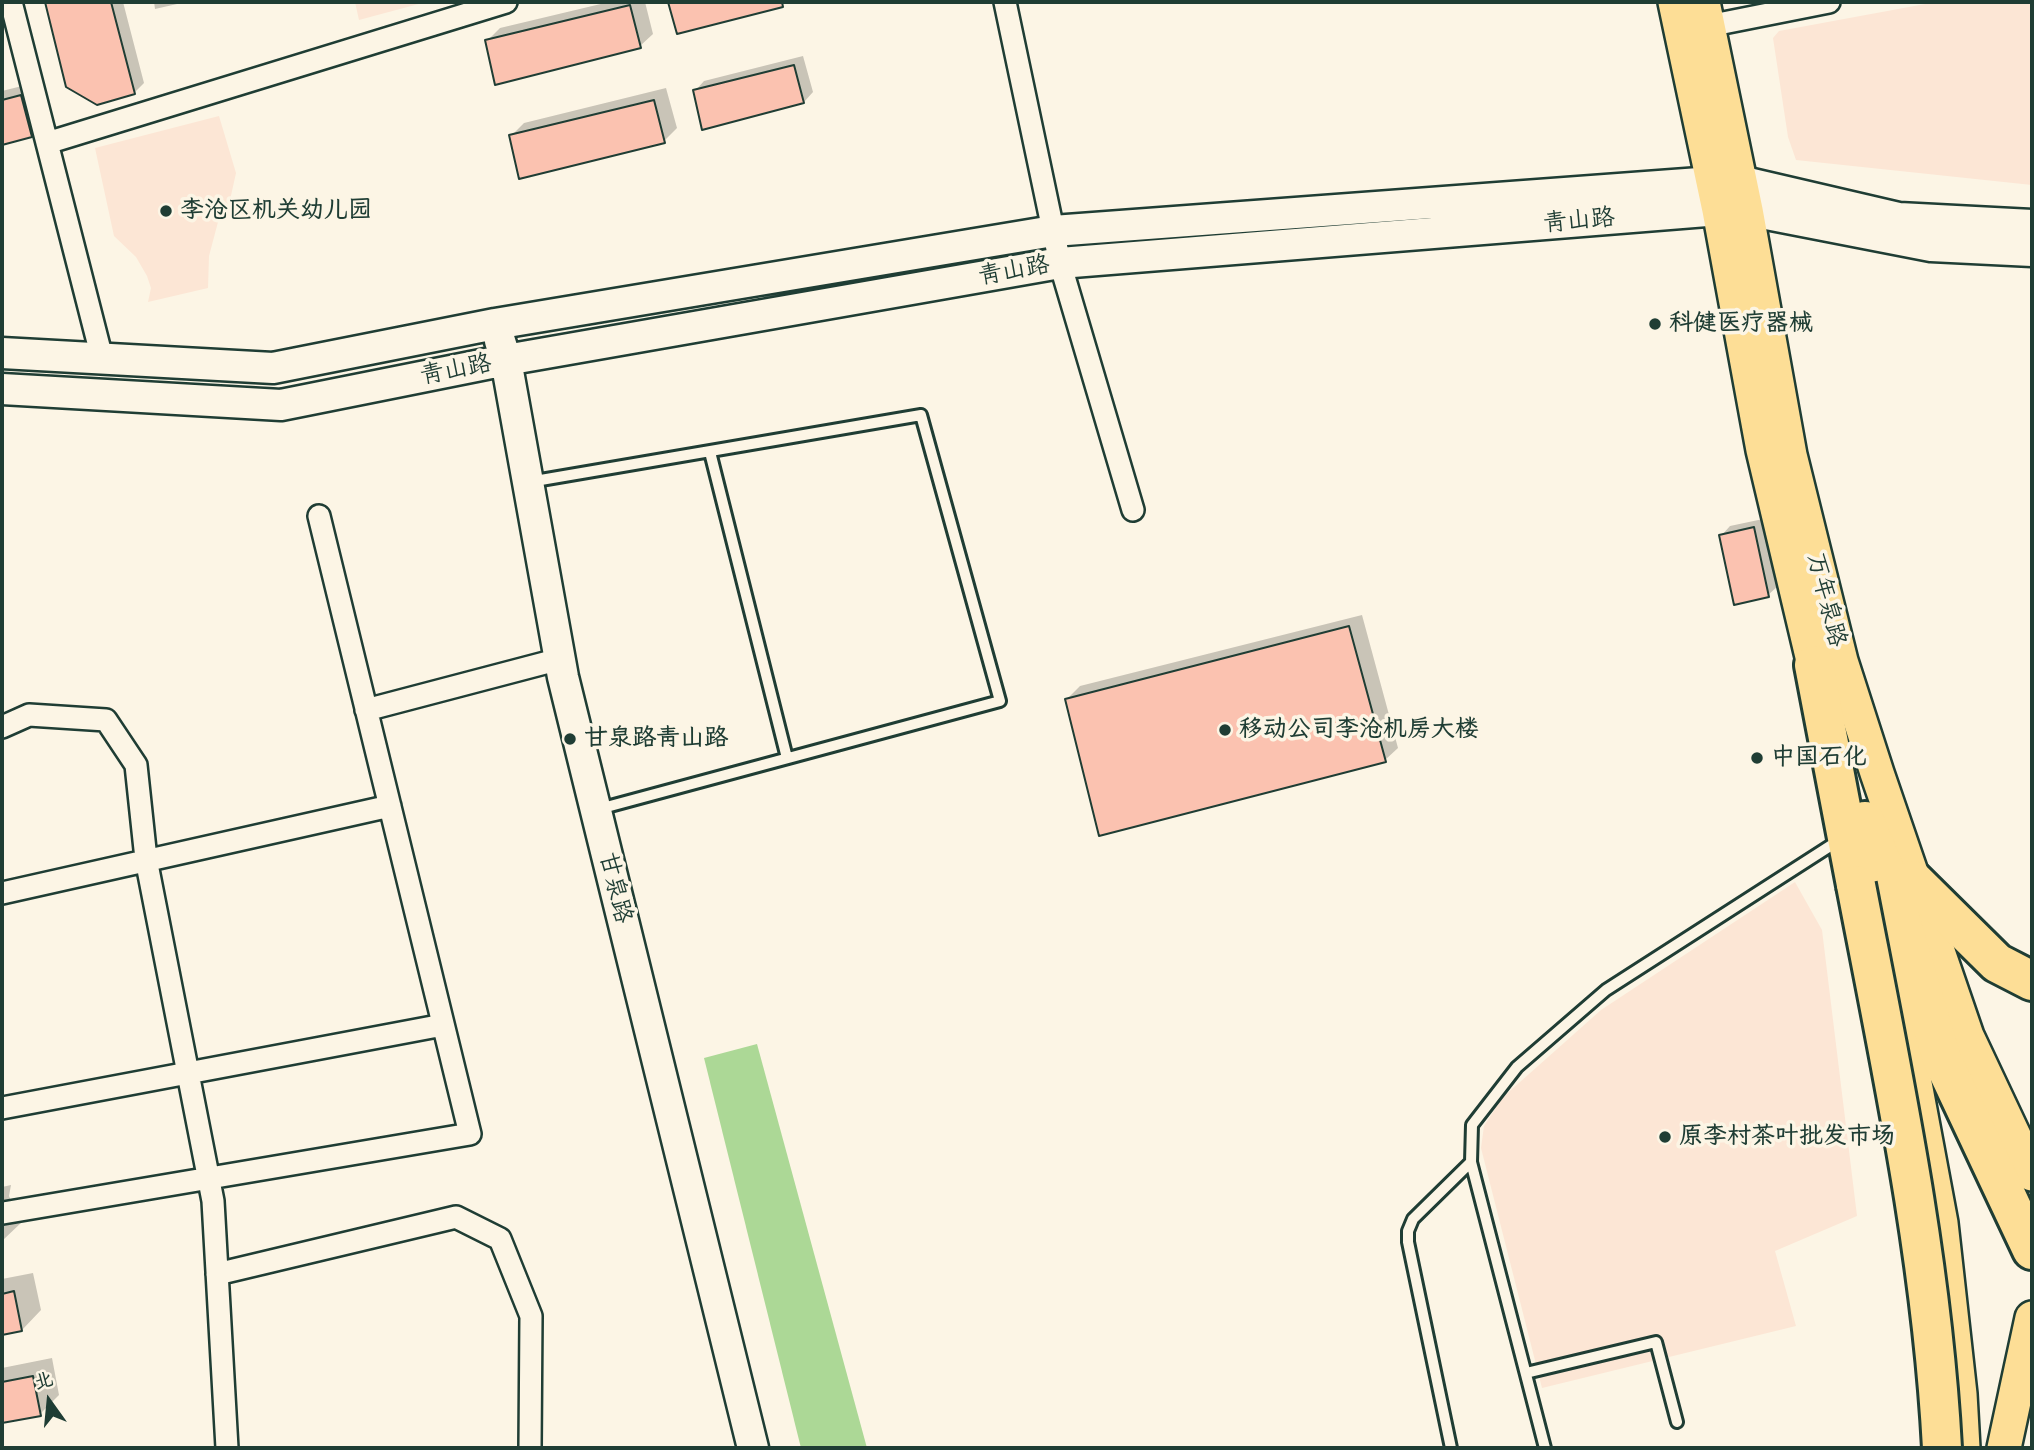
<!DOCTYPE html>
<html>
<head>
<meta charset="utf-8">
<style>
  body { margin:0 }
  #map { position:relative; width:2034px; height:1450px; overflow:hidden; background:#fcf5e5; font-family:Caveat,"LXGW WenKai TC",sans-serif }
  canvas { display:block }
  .frame { position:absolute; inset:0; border:4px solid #1f3d34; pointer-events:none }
  .north { position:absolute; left:14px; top:1366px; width:70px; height:70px; -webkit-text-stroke:5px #fcf5e5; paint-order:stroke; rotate:345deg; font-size:19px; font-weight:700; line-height:28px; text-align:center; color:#1f3d34 }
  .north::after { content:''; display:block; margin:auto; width:24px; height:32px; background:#1f3d34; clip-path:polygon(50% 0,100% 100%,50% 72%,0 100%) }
</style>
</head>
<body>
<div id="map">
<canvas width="2034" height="1450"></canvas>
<div class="frame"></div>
<div class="north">北</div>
</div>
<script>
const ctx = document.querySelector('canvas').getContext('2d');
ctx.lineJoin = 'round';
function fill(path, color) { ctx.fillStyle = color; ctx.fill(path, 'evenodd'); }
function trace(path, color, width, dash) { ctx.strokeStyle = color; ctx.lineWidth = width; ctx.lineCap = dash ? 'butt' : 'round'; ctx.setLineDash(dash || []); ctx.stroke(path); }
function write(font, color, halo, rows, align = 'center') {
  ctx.font = font + ' Caveat,"LXGW WenKai TC",sans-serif'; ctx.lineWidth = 7; ctx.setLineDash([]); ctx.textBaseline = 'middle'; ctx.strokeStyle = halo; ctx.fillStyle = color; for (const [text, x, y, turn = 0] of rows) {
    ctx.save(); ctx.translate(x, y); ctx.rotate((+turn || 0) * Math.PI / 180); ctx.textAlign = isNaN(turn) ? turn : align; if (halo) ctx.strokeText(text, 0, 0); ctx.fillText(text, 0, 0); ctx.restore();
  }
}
fill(new Path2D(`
  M355 2H426L359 20Z
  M1936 2H2032V185L1796 160 1788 137 1773 38 1779 31Z
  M219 116 236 173 230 200 218 222 209 256 208 288 148 302 151 288 147 276 136 257 114 236 95 148Z
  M1795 882 1822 930 1857 1216 1775 1251 1796 1326 1542 1388 1481 1148 1484 1126 1502 1098 1601 1010Z`), '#fce6d5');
fill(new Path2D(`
  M757 1044 867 1448H801L704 1058Z`), '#acd896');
fill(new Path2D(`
  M2 2 12 17 2 28Z
  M46 2H123L144 83 134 93 68 86Z
  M154 2H186L155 9Z
  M609 2H645L653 34 640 46 487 41 500 28Z
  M670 2H783L778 7 678 32Z
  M803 56 813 92 804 102 695 91 704 81Z
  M34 83 44 122 31 135 2 143V91Z
  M666 88 677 128 664 141 511 136 524 123Z
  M1763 519 1778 586 1768 595 1721 536 1730 526Z
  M1362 615 1398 748 1385 760 1067 699 1080 686Z
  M11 1185 9 1196 12 1203 20 1207 23 1221 2 1241V1187Z
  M33 1273 41 1310 22 1330 2 1334V1279Z
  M52 1358 59 1395 40 1414 2 1422V1368Z`), '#0003');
const building = new Path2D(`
  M45 2H111L135 94 97 105 66 87Z
  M668 2H782L783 7 677 34Z
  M630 5 641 48 495 85 485 40Z
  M794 65 804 103 702 130 693 90Z
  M21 95 32 137 2 145V100Z
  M654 100 665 143 519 179 509 135Z
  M1754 527 1769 597 1734 605 1719 535Z
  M1349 626 1386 762 1099 836 1065 699Z
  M14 1291 22 1331 2 1335V1294Z
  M33 1376 41 1416 2 1423V1382Z`);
fill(building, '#fbc2b0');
trace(building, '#1f3d34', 2);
const lane = new Path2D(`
  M710 452 787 758
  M529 482 921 415 1000 701 599 809
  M1526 1373 1656 1342 1677 1422
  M1451 1448 1408 1242V1231L1413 1219 1471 1162
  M1545 1448 1471 1162 1472 1125 1517 1067 1606 990 1841 839`);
const street = new Path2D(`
  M11 2 102 358
  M1005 2 1060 263 1133 510
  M1708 26 1829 2
  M47 143 506 2
  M366 710 560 659
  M2 727 29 715 106 720 136 765 146 859 213 1201 227 1448
  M2 893 390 806
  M2 1108 443 1025
  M3 1213 470 1134 319 516
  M217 1274 456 1217 500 1239 531 1316 530 1448`);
const secondary = new Path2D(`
  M500 341 506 360 563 677 753 1448
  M2 353 273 368 495 324 1053 231 1713 182 1740 181 1899 218 2032 225
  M2 389 281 405 506 360 1060 263 1719 210H1746L1931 246 2032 251`);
const primary = new Path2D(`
  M1675 2 1719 210 1763 450 1814 665 1823 691
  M1703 2 1746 210 1790 455 1841 661 1877 773 1967 1036 2032 1174
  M1883 911 1941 1223 1960 1394 1963 1448
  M2004 1448 2032 1318`);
const highway = new Path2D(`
  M1814 665 1856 885
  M1865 821 1888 877 1942 1059 2032 1250
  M1913 880 1997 963 2032 981`);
trace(lane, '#1f3d34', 16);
trace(street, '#1f3d34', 26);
trace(secondary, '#1f3d34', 35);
trace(primary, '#1f3d34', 38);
trace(highway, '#1f3d34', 44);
trace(lane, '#fcf5e5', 10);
trace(street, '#fcf5e5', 21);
trace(secondary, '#fcf5e5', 30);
trace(primary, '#fdde96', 33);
trace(highway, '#fdde96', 38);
const highwayBridge = new Path2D(`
  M1856 885C1892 1072 1932 1258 1942 1448`);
trace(highwayBridge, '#1f3d34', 44, []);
trace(highwayBridge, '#fdde96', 38);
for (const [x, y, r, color] of [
  [166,211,7,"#1f3d34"],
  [1655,324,7,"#1f3d34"],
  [1225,730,7,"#1f3d34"],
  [570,739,7,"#1f3d34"],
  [1757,758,7,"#1f3d34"],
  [1665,1137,7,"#1f3d34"]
]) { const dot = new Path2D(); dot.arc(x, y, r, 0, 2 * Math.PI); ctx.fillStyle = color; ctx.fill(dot); trace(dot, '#fcf5e5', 2.5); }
write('bold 24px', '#1f3d34', '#fcf5e5', [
  ["李沧区机关幼儿园",180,211],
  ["科健医疗器械",1669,324],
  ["移动公司李沧机房大楼",1239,730],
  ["甘泉路青山路",584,739],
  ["中国石化",1771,758],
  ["原李村茶叶批发市场",1679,1137]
], 'left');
write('24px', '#1f3d34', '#fcf5e5', [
  ["青山路",1579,221,-5],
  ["青山路",1014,271,-10],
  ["青山路",456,370,-11],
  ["万年泉路",1826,600,76],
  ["甘泉路",615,888,76]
]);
</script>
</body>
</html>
